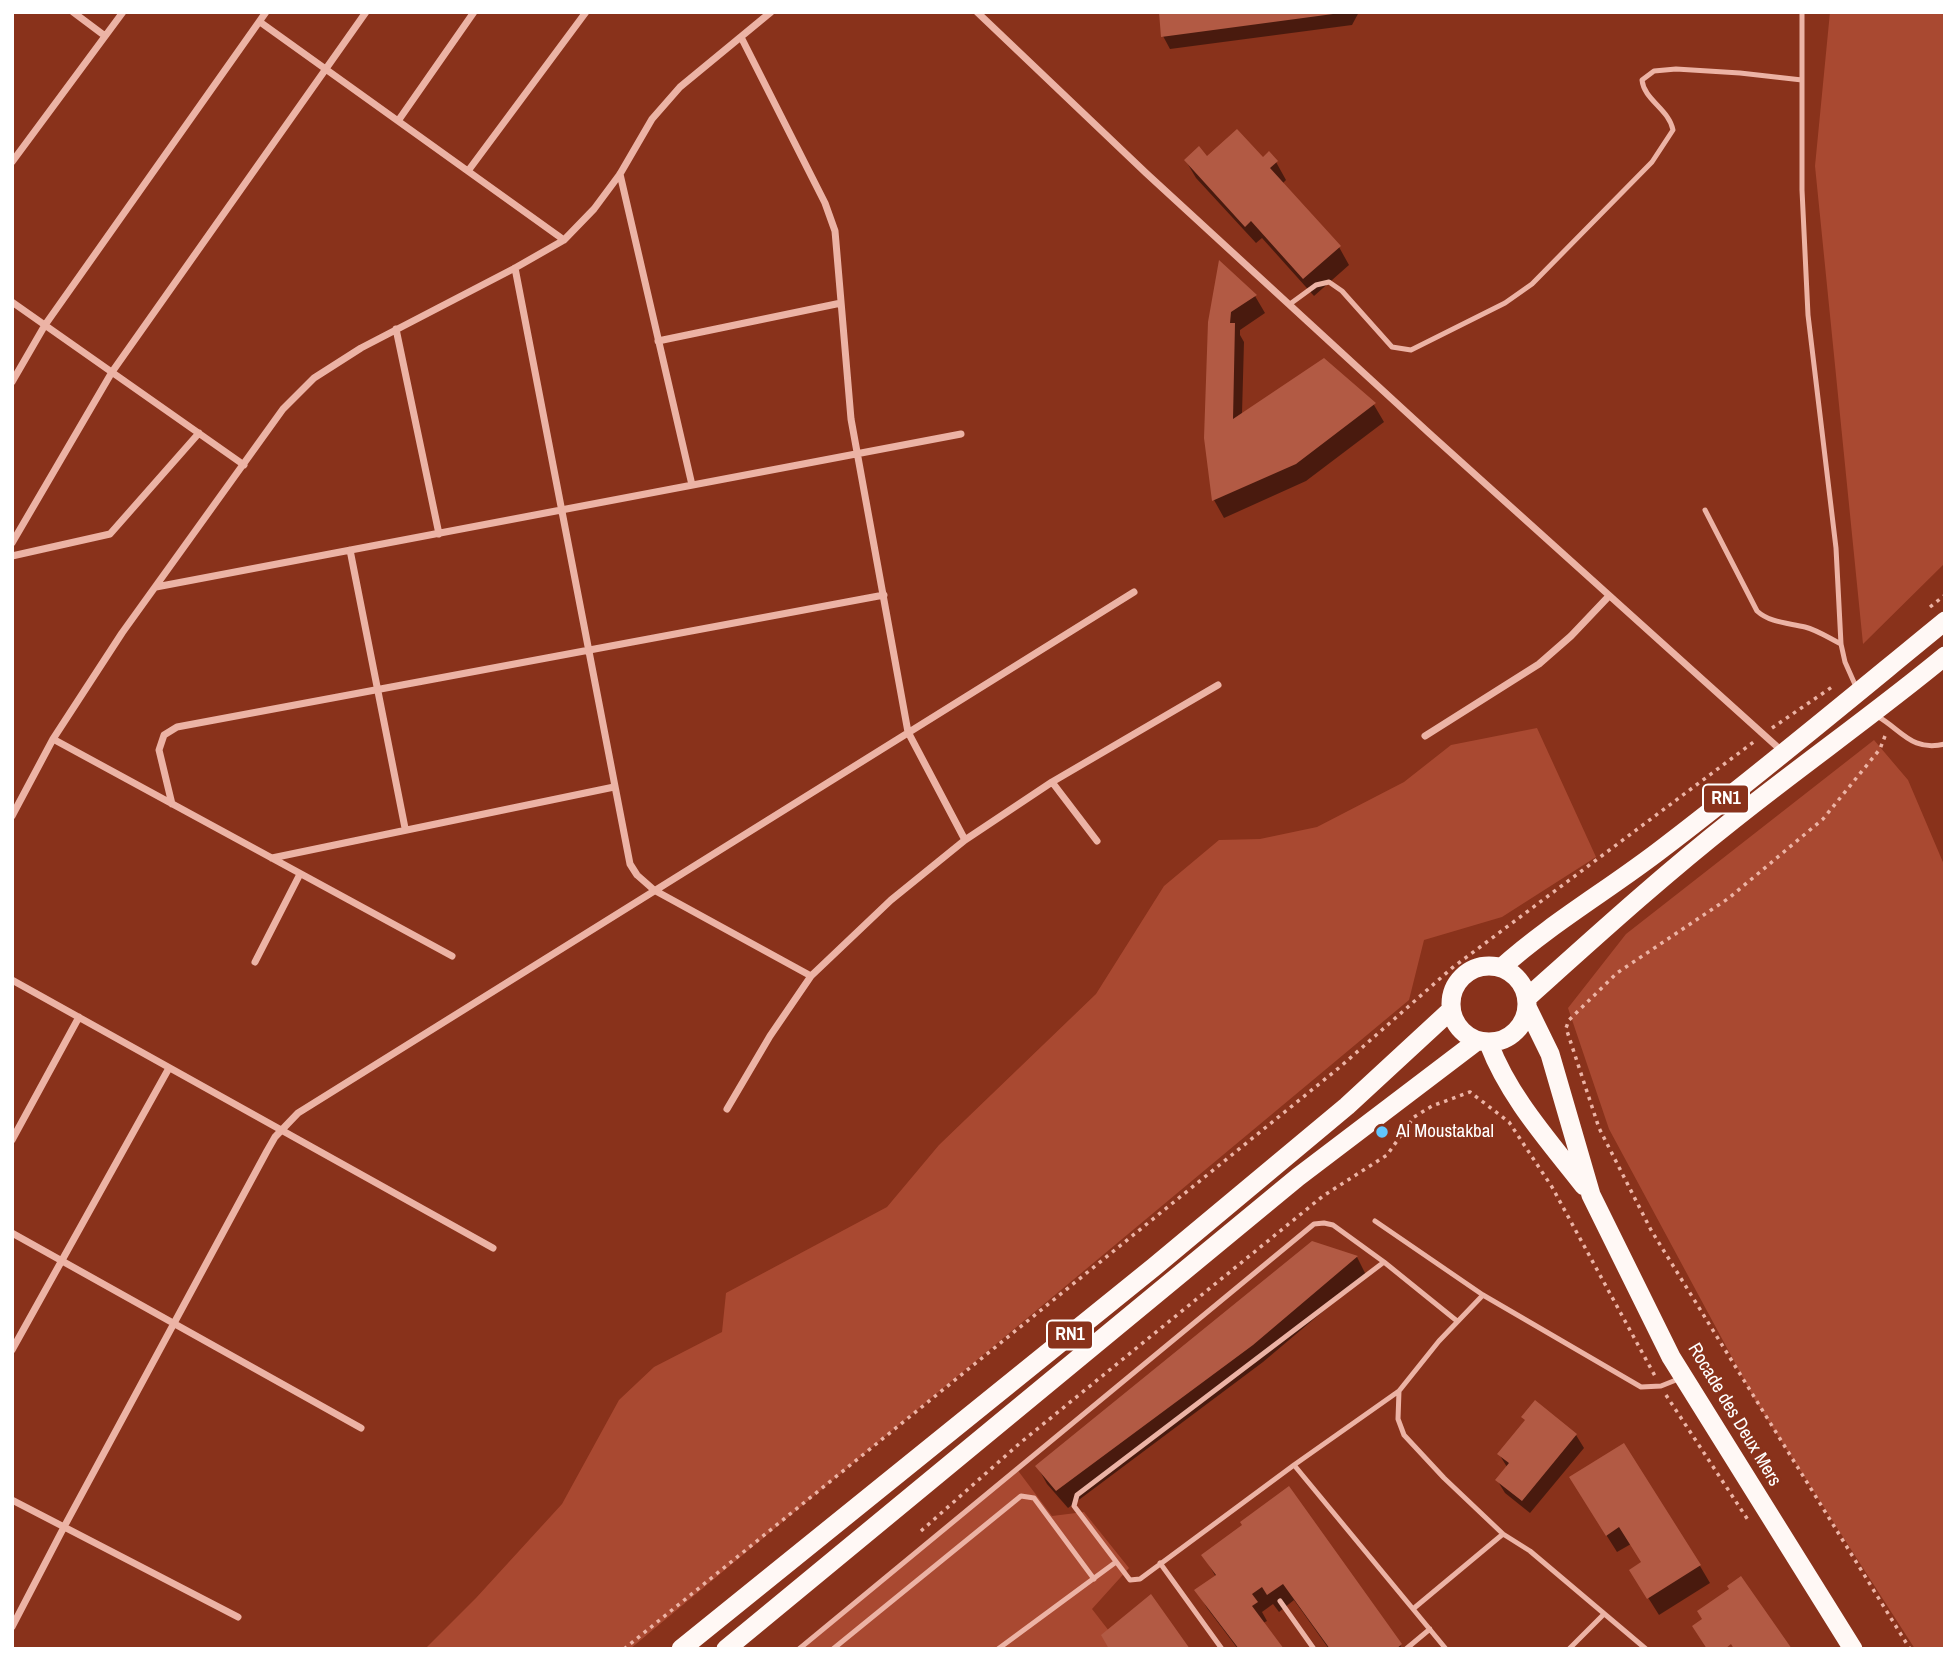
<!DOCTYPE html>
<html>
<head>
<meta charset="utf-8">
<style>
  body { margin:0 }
  #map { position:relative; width:1957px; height:1661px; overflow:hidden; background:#89321b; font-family:"Archivo Narrow",sans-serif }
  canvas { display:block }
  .frame { position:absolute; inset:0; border:14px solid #fff; pointer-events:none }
</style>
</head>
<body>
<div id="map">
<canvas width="1957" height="1661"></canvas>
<div class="frame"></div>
</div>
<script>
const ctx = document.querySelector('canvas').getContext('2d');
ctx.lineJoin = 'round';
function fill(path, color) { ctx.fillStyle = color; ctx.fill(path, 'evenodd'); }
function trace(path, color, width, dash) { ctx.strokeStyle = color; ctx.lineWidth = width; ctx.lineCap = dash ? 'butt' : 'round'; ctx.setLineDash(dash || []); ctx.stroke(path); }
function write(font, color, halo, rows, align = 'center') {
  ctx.font = font + ' "Archivo Narrow",sans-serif'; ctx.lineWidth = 5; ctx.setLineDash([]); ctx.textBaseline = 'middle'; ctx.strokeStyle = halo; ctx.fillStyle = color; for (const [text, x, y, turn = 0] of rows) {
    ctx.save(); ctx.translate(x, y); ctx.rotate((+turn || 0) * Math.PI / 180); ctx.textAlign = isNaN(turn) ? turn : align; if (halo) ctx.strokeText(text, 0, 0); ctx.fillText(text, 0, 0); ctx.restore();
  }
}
fill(new Path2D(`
  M1830 12H1945V563L1863 644 1815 166Z
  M1537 728 1596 857 1502 917 1424 940 1409 1000 630 1649H425L476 1598 562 1504 619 1400 654 1367 722 1332 726 1293 887 1207 939 1145 1096 994 1164 886 1219 840 1260 839 1317 827 1404 782 1451 745Z
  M1874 740 1908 780 1945 867V1649H1915L1755 1400 1609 1129 1568 1008 1626 934Z
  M1016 1468 1052 1516 1084 1512 1129 1568 1092 1609 1123 1649H803Z`), '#a94931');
fill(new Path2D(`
  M1161 12H1359L1352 25 1170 49 1163 36Z
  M1207 158 1276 162 1286 180 1282 184 1339 247 1349 265 1314 296 1262 238 1256 243 1196 178 1186 161Z
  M1255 296 1265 313 1240 330V335L1244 342 1242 414 1324 360 1374 405 1384 422 1306 481 1224 518 1214 500 1206 437 1210 322Z
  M1312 1243 1357 1257 1366 1275 1263 1362 1068 1508 1047 1484 1037 1466Z
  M1576 1435 1584 1448 1530 1513 1505 1493 1497 1480 1507 1467 1499 1454Z
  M1581 1495 1700 1566 1710 1583 1659 1615 1642 1588 1643 1563 1631 1544 1617 1552Z
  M1244 1525 1400 1645 1402 1649H1329L1294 1600 1279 1612 1273 1604 1262 1612 1267 1621 1263 1623 1282 1649H1238L1207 1608 1197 1591 1216 1577 1203 1555Z`), '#0007');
fill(new Path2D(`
  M1159 12H1333V14L1161 37Z
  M1237 129 1263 157 1269 151 1278 161 1270 168 1341 246 1303 279 1251 221 1245 227 1184 160 1199 146 1207 156Z
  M1219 260 1257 295 1231 312 1230 323H1235L1233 419 1324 358 1376 403 1296 464 1212 501 1204 438 1208 322Z
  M1312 1241 1358 1256 1253 1345 1056 1491 1035 1466Z
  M1535 1400 1577 1434 1522 1501 1495 1480 1509 1463 1497 1454 1525 1420 1521 1417Z
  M1624 1443 1701 1565 1647 1599 1629 1570 1641 1562 1619 1527 1606 1536 1569 1477Z
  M1289 1486 1402 1644 1396 1649H1330L1283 1584 1267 1595 1262 1587 1252 1594 1258 1602 1252 1606 1284 1649H1239L1194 1590 1216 1575 1201 1555 1242 1525 1240 1522Z
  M1741 1576 1792 1649H1734L1731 1644 1725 1649H1707L1692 1626 1702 1619 1697 1611 1729 1589 1727 1586Z
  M1151 1594 1190 1649H1109L1101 1635Z`), '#b25a44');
trace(new Path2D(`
  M1930 607 1945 595
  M1772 728 1832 687
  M1885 736 1880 749 1823 819 1729 898 1617 973 1569 1020 1566 1028 1599 1128 1651 1230 1910 1649
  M1666 1395 1748 1520
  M921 1531 1020 1443 1323 1196 1387 1155 1414 1117 1432 1106 1470 1092 1509 1122 1552 1187 1655 1376
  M624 1649 1340 1067 1452 968 1755 741`), '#ecb3a5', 3.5, [3.5, 5]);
trace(new Path2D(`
  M1802 12V190L1808 315 1836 548 1841 644 1845 662 1857 689
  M1290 304 1316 285 1329 282 1342 291 1392 347 1411 350 1505 303 1532 284 1652 162 1673 130C1669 109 1644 100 1642 80L1654 71 1676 69 1740 73 1802 80
  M1705 510 1757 611C1770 623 1789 623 1805 627 1817 630 1829 638 1841 644
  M1877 716C1902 730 1911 752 1945 744
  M1375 1221 1483 1295 1641 1387 1661 1386 1681 1378
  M1483 1295 1439 1341 1399 1391 1398 1419 1404 1435 1444 1478 1503 1534 1530 1551 1646 1649
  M1399 1391 1294 1465 1140 1579 1130 1580 1074 1506 1077 1495 1384 1262 1457 1321
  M1294 1465 1413 1609 1503 1534
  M1160 1563 1222 1649
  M1280 1601 1314 1649
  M1413 1609 1446 1649
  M799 1649 1314 1224 1324 1223 1333 1225 1384 1262
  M833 1649 1021 1496 1034 1498 1094 1579
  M998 1649 1116 1562
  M1406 1649 1430 1629
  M1569 1649 1604 1614`), '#ecb3a5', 5);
trace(new Path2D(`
  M73 12 105 36
  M977 12 1146 173 1429 433 1783 752
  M260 22 564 240
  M741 37 825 203 835 231 851 419 908 732 965 840
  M398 121 474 12
  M12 162 123 12
  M468 171 586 12
  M620 174 692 485
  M515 268 630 864 637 875 654 890 811 976
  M12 302 244 465
  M396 329 439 534
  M658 341 841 303
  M12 382 45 325 266 12
  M12 543 112 372 366 12
  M350 550 405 828
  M12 556 110 534 199 433
  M156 587 961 434
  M1425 736 1539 664 1571 636 1609 596
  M53 739 452 956
  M1052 782 1097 841
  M172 804 159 750 164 735 177 727 884 595
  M12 816 53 739 122 633 283 409 314 378 361 348 515 268 564 240 594 209 620 174 652 119 680 87 771 12
  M272 858 614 787
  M255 962 300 874
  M12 980 493 1248
  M727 1109 770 1036 811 976 891 900 965 840 1052 782 1218 685
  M12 1140 79 1017
  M12 1233 361 1428
  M12 1350 169 1068
  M12 1500 238 1617
  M12 1627 64 1527 267 1151 275 1137 298 1113 1134 592`), '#ecb3a5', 7);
trace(new Path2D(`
  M1451 1004a38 38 0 1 1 76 0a38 38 0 1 1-76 0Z
  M1501 968C1551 923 1610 889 1663 848 1759 775 1852 697 1945 621
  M1527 998C1595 937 1662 876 1733 820 1803 764 1876 713 1945 656
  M1527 1007 1550 1054 1591 1195 1671 1357 1853 1649
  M1489 1044C1509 1097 1549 1141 1584 1186
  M681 1649 1154 1267 1347 1106 1451 1010
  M726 1649 1298 1177 1477 1041`), '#fff8f5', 19);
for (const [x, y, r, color] of [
  [1382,1132,7,"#62c6fd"]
]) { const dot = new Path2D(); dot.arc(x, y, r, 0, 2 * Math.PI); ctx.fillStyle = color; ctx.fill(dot); trace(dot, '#89321b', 2.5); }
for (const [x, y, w] of [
  [1726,799,46],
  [1070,1335,46]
]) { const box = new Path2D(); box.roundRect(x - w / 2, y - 14.5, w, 29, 5); ctx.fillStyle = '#89321b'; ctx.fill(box); trace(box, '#fff', 2); }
write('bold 18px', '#fff', null, [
  ["RN1",1726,799],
  ["RN1",1070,1335]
]);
write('19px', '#fff', '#89321b', [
  ["Al Moustakbal",1396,1132]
], 'left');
write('19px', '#fff', '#89321b', [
  ["Rocade des Deux Mers",1734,1415,59]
]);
</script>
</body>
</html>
